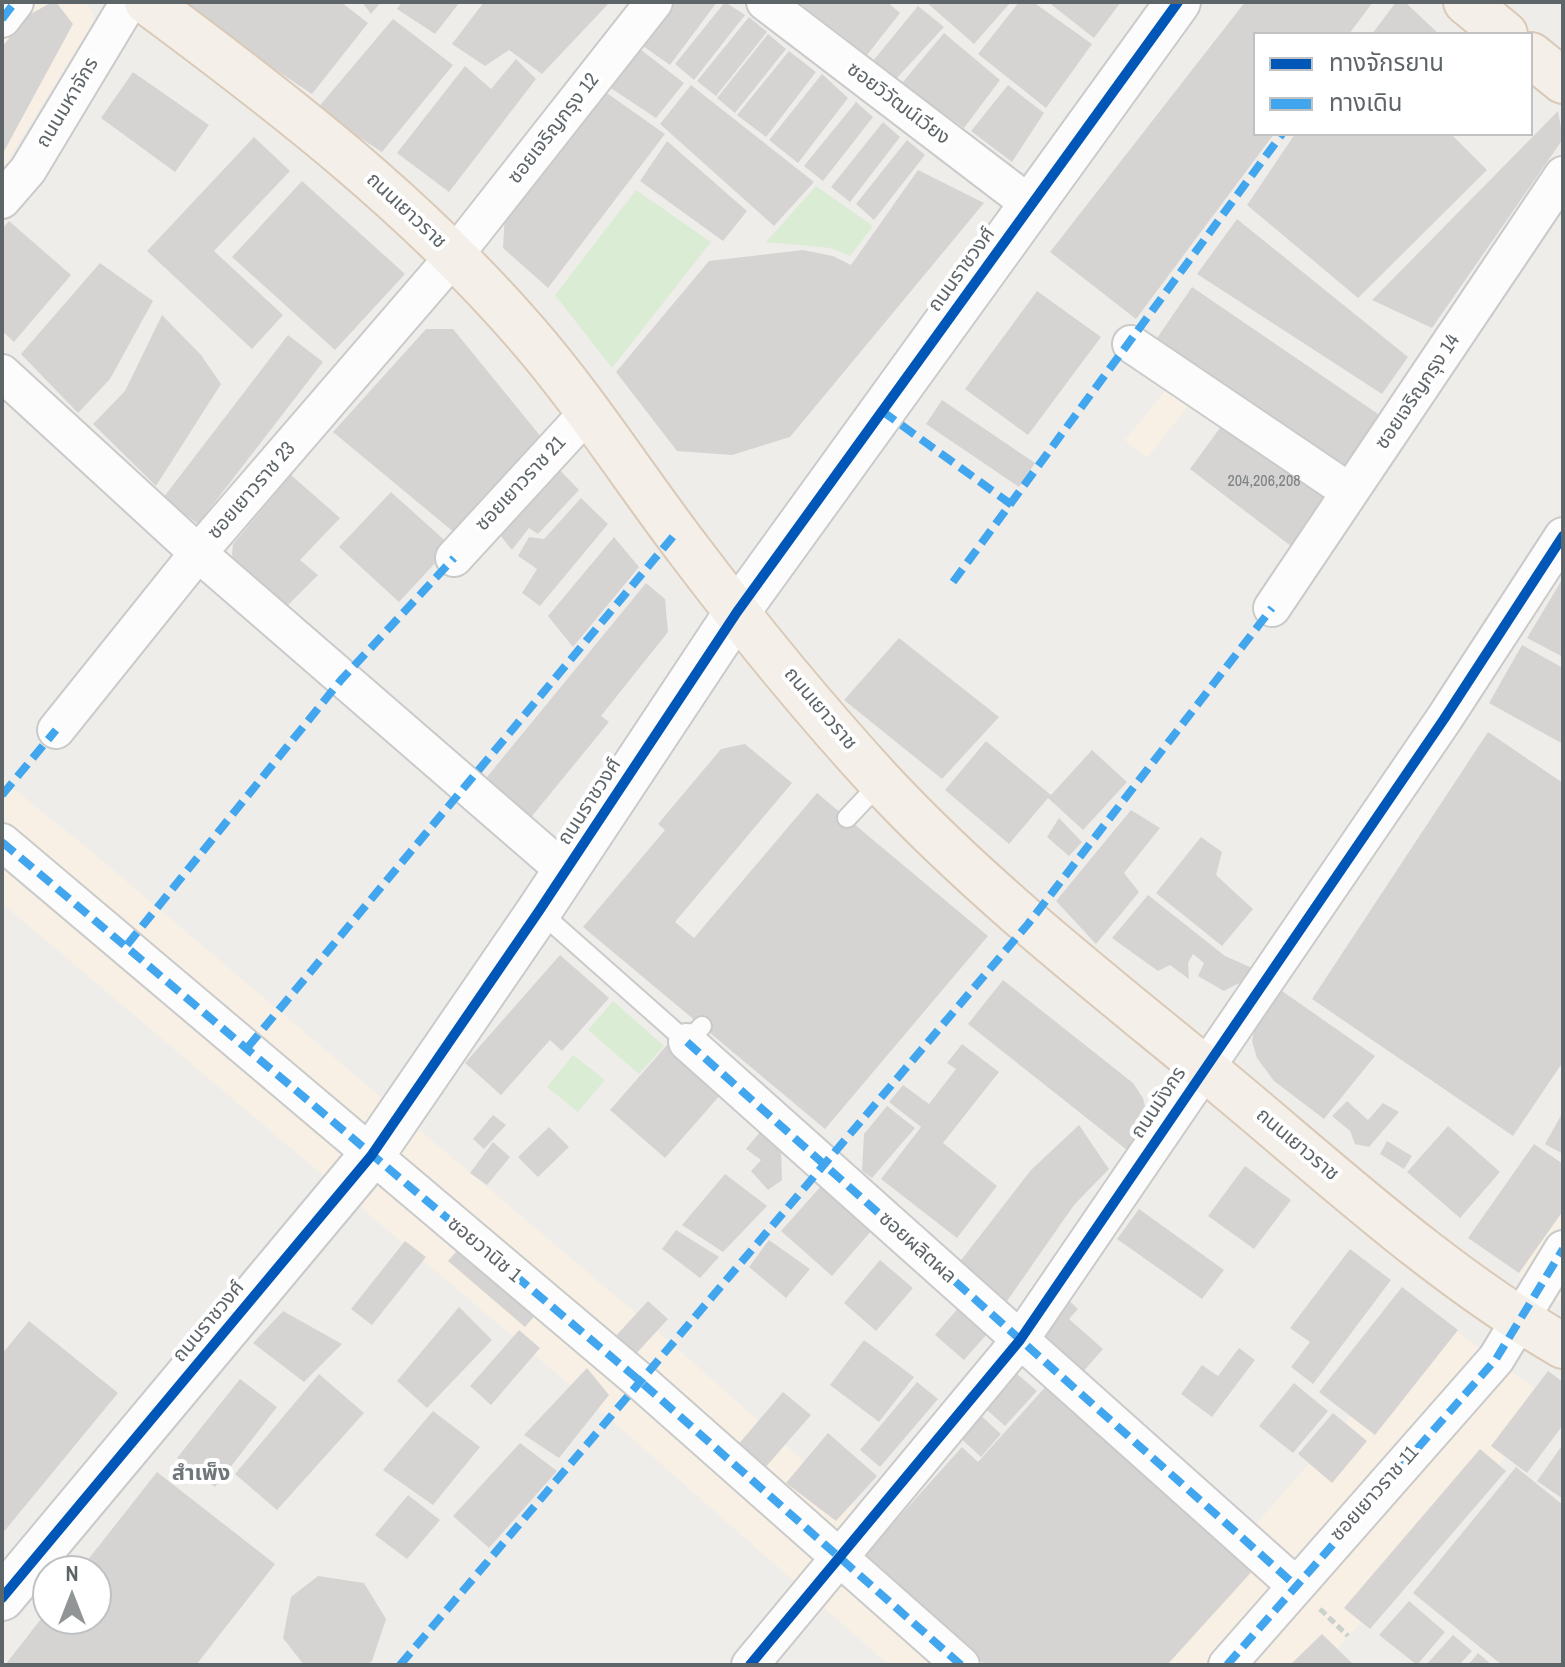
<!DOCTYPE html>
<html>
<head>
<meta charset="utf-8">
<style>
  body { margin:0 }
  #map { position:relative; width:1565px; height:1667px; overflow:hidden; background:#efedea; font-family:"Archivo Narrow","Noto Sans Thai",sans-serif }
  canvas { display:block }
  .frame { position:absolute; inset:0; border:4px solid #5e6569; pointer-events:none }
  .legend { position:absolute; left:1253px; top:32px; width:280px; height:104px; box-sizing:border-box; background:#fff; border:2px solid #bfc1c3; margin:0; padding:10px 14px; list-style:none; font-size:24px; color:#5e6569 }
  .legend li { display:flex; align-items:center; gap:16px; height:40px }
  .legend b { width:40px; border:2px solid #bfc1c3 }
  .north { position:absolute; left:32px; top:1555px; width:80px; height:80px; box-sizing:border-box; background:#fff; border:2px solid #bfc1c3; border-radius:50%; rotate:0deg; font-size:22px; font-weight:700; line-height:32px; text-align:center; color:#5e6569 }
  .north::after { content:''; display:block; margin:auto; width:28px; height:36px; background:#919596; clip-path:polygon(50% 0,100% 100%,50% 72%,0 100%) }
</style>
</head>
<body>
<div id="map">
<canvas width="1565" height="1667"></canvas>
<div class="frame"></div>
<ul class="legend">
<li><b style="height:10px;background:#0057b8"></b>ทางจักรยาน</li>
<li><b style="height:10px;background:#41a6ee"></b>ทางเดิน</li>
</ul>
<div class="north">N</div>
</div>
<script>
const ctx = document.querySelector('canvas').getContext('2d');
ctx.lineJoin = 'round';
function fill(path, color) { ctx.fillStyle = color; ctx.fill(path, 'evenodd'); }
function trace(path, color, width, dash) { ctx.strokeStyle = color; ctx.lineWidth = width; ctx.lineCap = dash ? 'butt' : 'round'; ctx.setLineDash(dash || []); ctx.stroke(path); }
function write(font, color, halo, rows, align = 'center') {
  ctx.font = font + ' "Archivo Narrow","Noto Sans Thai",sans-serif'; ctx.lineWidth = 8; ctx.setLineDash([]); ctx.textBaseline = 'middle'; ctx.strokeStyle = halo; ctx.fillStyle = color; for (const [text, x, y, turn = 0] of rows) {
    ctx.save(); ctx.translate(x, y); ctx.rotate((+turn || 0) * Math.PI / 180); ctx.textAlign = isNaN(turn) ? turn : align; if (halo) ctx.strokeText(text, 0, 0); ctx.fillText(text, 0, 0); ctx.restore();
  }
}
fill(new Path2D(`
  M2 2H82L91 8 95 19 2 170Z
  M1167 389 1188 406 1147 458 1125 440Z
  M2 780 87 848 672 1344 1033 1665H889L608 1417 2 903Z
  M1563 1202V1295L1559 1301 1518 1276Z
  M1437 1317 1554 1402 1323 1665H1133Z`), '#f8f0e4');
fill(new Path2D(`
  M816 186 873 226 850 256 831 248 766 242Z
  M636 190 711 242 612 368 555 295Z
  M613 1001 664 1046 639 1074 588 1030Z
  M573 1055 605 1080 578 1112 547 1087Z`), '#daecd4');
fill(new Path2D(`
  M52 2H56L73 24 2 155V47L27 16Z
  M174 2H341L368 23 312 94Z
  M362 2H381L371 14Z
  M402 2H460L435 34 397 9Z
  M484 2H610L542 74 509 50 485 66 452 44Z
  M664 2H717L670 65 633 39Z
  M725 2 745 15 694 80 675 64Z
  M798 2H887L900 13 867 55Z
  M926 2H1011L974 44Z
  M1019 2H1033L1092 44 1046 108 978 54Z
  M1048 2H1121L1094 38Z
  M1245 2H1373L1349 34H1255V134H1274L1136 319 1050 252Z
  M1396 2H1405L1439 34H1372Z
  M918 6 944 27 896 79 872 62Z
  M749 17 767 32 716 96 697 81Z
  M393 19 453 65 382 152 316 110Z
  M944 33 1000 80 964 128 902 83Z
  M768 34 786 49 735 113 717 98Z
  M636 46 684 83 656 118 606 85Z
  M789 51 816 72 766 137 737 115Z
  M516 59 536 79 449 192 397 153 465 66 491 89Z
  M133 72 209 125 175 172 101 118Z
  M822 74 848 98 798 163 769 140Z
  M691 85 814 182 774 226 660 124Z
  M1008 85 1044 113 1012 162 971 131Z
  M601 89 665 134 548 288 503 248 505 212Z
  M856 102 873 117 823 181 804 166Z
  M1558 111 1563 139 1432 328 1372 300Z
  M883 122 900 137 850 202 831 187Z
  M1295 134H1451L1487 170 1358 298 1247 205Z
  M254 137 290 171 214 251 283 315 252 349 147 251Z
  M907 140 925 155 874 220 856 204Z
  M667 141 747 211 723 241 640 181Z
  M918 170 984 203 790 437 732 455 677 451 616 372 709 261 803 250 833 256 851 265Z
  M302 181 405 274 335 350 232 257Z
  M1237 219 1408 357 1382 394 1197 274Z
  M9 221 71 275 14 342 2 331V229Z
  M100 263 153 301 110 379 78 413 21 354Z
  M1192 287 1384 418 1345 474 1153 344Z
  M1037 291 1101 337 1028 435 965 389Z
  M162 315 201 355 221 384 156 486 93 424 125 391Z
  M426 329H453L542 438 456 534 333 432Z
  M288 335 323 362 198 524 163 498Z
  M942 400 1035 463 1019 487 926 424Z
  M1230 414 1339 494 1304 556 1190 469Z
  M550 460 579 490 538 534 529 528 512 550 491 524Z
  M291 475 340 518 300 560 318 575 283 610 234 565 232 554 233 544Z
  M391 492 451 546 399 602 339 547Z
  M581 498 608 524 540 606 522 593 537 569 518 556 529 537 544 539Z
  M614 537 639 567 573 647 548 616Z
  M1563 578V657L1527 638Z
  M646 583 665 599 668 632 601 716 609 722 528 821 482 783Z
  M899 638 999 717 942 779 844 700Z
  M1522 645 1563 668V744L1489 703Z
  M1488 732 1563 783V1062L1513 1136 1312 999Z
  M986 741 1051 795 1092 750 1127 782 1083 830 1048 798 1009 844 945 790Z
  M745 744 792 783 675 922 694 938 817 793 988 936 825 1129 583 927 665 830 658 824 721 749Z
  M1131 810 1160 828 1124 873 1139 892 1096 944 1056 901Z
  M1059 818 1082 842 1069 856 1047 837Z
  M1201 837 1222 852 1216 875 1253 909 1222 946 1156 893Z
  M1148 895 1225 956 1252 968 1243 981 1224 991 1198 976 1204 963 1193 954 1188 963 1189 979 1170 965 1158 971 1112 938Z
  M560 955 609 998 562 1051 550 1040 501 1095 465 1063Z
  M1003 980 1133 1083 1143 1098 1147 1115 1143 1129 1127 1150 968 1024Z
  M1282 991 1375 1056 1324 1119 1274 1081 1257 1058 1252 1041 1256 1021Z
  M962 1044 999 1072 943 1143 997 1186 957 1238 881 1179 921 1127 889 1102 903 1085 929 1104 956 1069 947 1063Z
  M667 1045 722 1093 665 1158 610 1110Z
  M1347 1101 1368 1120 1383 1103 1399 1112 1369 1147 1355 1144 1350 1131 1332 1116Z
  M887 1106 915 1128 872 1178 862 1171 864 1134Z
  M1563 1112V1154L1545 1144Z
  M493 1115 506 1125 484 1149 473 1139Z
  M1079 1125 1109 1169 1074 1205 1005 1304 955 1268 1031 1170Z
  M1448 1126 1500 1172 1460 1218 1407 1172Z
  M549 1127 569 1147 538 1177 518 1157Z
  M760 1132 781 1149 782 1180 768 1190 751 1171 761 1160 746 1149Z
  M1387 1141 1412 1156 1404 1169 1380 1154Z
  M493 1142 510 1157 487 1185 470 1173Z
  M1534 1144 1563 1164V1211L1519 1273 1468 1238Z
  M1245 1166 1291 1200 1254 1249 1208 1216Z
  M725 1174 767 1206 723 1252 682 1225Z
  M822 1185 873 1229 832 1276 781 1231Z
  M1139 1209 1224 1270 1202 1299 1117 1239Z
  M676 1230 719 1257 700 1278 662 1249Z
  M769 1240 810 1269 786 1298 749 1267Z
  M405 1241 426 1257 372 1325 351 1309Z
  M462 1245 538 1312 525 1327 448 1261Z
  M1350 1249 1391 1280 1313 1384 1291 1367 1310 1342 1290 1328Z
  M880 1260 913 1288 876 1331 844 1303Z
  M1402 1287 1458 1330 1375 1435 1319 1392Z
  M1065 1297 1078 1309 1069 1319 1103 1349 1082 1373 1034 1332Z
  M648 1301 668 1319 633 1357 613 1339Z
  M459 1307 492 1340 427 1408 397 1381Z
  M959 1307 988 1333 964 1360 935 1335Z
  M283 1311 342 1344 304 1382 253 1343Z
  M29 1321 118 1393 2 1534V1354Z
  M519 1330 540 1348 491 1405 470 1386Z
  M864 1340 914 1377 879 1422 830 1385Z
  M1239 1348 1255 1360 1212 1417 1181 1394 1202 1365 1218 1376Z
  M1009 1367 1037 1391 1005 1426 978 1402Z
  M587 1368 609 1395 559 1458 524 1435Z
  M1548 1371 1563 1382V1425L1527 1473 1491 1446Z
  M319 1374 364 1413 277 1510 235 1474Z
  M240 1379 277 1407 215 1487 177 1458Z
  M917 1382 938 1399 880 1467 860 1450Z
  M1294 1383 1328 1411 1293 1453 1259 1426Z
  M1048 1384 1255 1568 1167 1665H985L863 1557 962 1447 978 1462Z
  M783 1392 811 1415 764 1469 737 1446Z
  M433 1411 480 1447 433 1505 383 1470Z
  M977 1412 1001 1434 981 1457 957 1435Z
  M1333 1413 1367 1441 1332 1483 1298 1454Z
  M828 1433 877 1476 836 1521 786 1483Z
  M520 1443 557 1471 489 1548 453 1516Z
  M1563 1444V1499L1537 1481Z
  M1480 1449 1506 1471 1370 1629 1344 1608Z
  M1516 1467 1563 1505V1665H1502L1413 1593Z
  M157 1472 275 1564 196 1665H5L48 1610V1619H96V1571H79Z
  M408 1495 440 1520 407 1559 375 1535Z
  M318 1576 364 1583 386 1619 372 1661 366 1665H304L283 1638 291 1597Z
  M1409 1601 1445 1632 1417 1665 1379 1635Z
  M1322 1634 1354 1665H1290Z
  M1453 1635 1472 1651 1459 1665H1426Z
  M1478 1653 1492 1665H1468Z`), '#d6d4d3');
const lane = new Path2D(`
  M847 818 881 782
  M539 911 687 1042 702 1026`);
const street = new Path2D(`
  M765 2 1031 205
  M2 19 15 2
  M2 200 28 170 129 2
  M1131 344 1350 492
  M2 373 198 553 566 872
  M454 558 589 411
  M1272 608 1563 175
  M56 730 198 553 454 256 654 2
  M2 842 640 1381 961 1665
  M687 1042 1295 1585
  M750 1665 1020 1340 1444 719 1563 536
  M1227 1665 1496 1359 1563 1249`);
const secondary = new Path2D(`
  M2 1598 371 1156 539 911 737 612 1178 2`);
const primary = new Path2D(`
  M147 2C282 102 415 205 525 332 586 402 635 480 691 553 750 631 814 709 880 781 985 894 1109 989 1227 1087 1335 1177 1442 1276 1563 1346
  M1466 2 1505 34
  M1531 55 1563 81`);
trace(lane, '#c9cac9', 22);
trace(street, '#c9cac9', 40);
trace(secondary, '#c9caca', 48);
trace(primary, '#d9c9b6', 48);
trace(new Path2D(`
  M1320 1609 1348 1636`), '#cbd1cc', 5, [8, 4]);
trace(lane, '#fdfcfc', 18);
trace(street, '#fdfcfc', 36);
trace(secondary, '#fdfcfc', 44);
trace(primary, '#f4f0e9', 44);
trace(new Path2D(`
  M2 19 15 2
  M882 411 1012 505
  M953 582 1282 134
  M2 795 56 730
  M2 842 640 1381 961 1665
  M127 945 341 680 454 558
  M687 1042 1295 1585
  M248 1047 676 533
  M400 1665 1028 924 1272 608
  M1227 1665 1496 1359 1563 1249`), '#41a6ee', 8, [16, 8]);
trace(new Path2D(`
  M2 1598 371 1156 539 911 737 612 1178 2
  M750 1665 1020 1340 1444 719 1563 536`), '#0057b8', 10);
write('16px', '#7d8284', null, [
  ["204,206,208",1264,482]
]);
write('20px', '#5e6569', '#fff', [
  ["ถนนมหาจักร",68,103,-59],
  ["ซอยวิวัฒน์เวียง",898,104,37],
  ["ซอยเจริญกรุง 12",554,129,-52],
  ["ถนนเยาวราช",406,211,43],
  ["ถนนราชวงศ์",962,270,-54],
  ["ซอยเจริญกรุง 14",1418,392,-56],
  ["ซอยเยาวราช 21",521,484,-47],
  ["ซอยเยาวราช 23",252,491,-49],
  ["ถนนเยาวราช",820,709,50],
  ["ถนนราชวงศ์",590,802,-57],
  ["ถนนมังกร",1159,1103,-56],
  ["ถนนเยาวราช",1297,1145,40],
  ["ซอยผลิตผล",917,1248,42],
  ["ซอยวานิช 1",484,1250,40],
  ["ถนนราชวงศ์",209,1322,-50],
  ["ซอยเยาวราช 11",1375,1494,-48]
]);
write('bold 22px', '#6f777b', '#fff', [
  ["สำเพ็ง",201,1474]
]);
</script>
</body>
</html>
